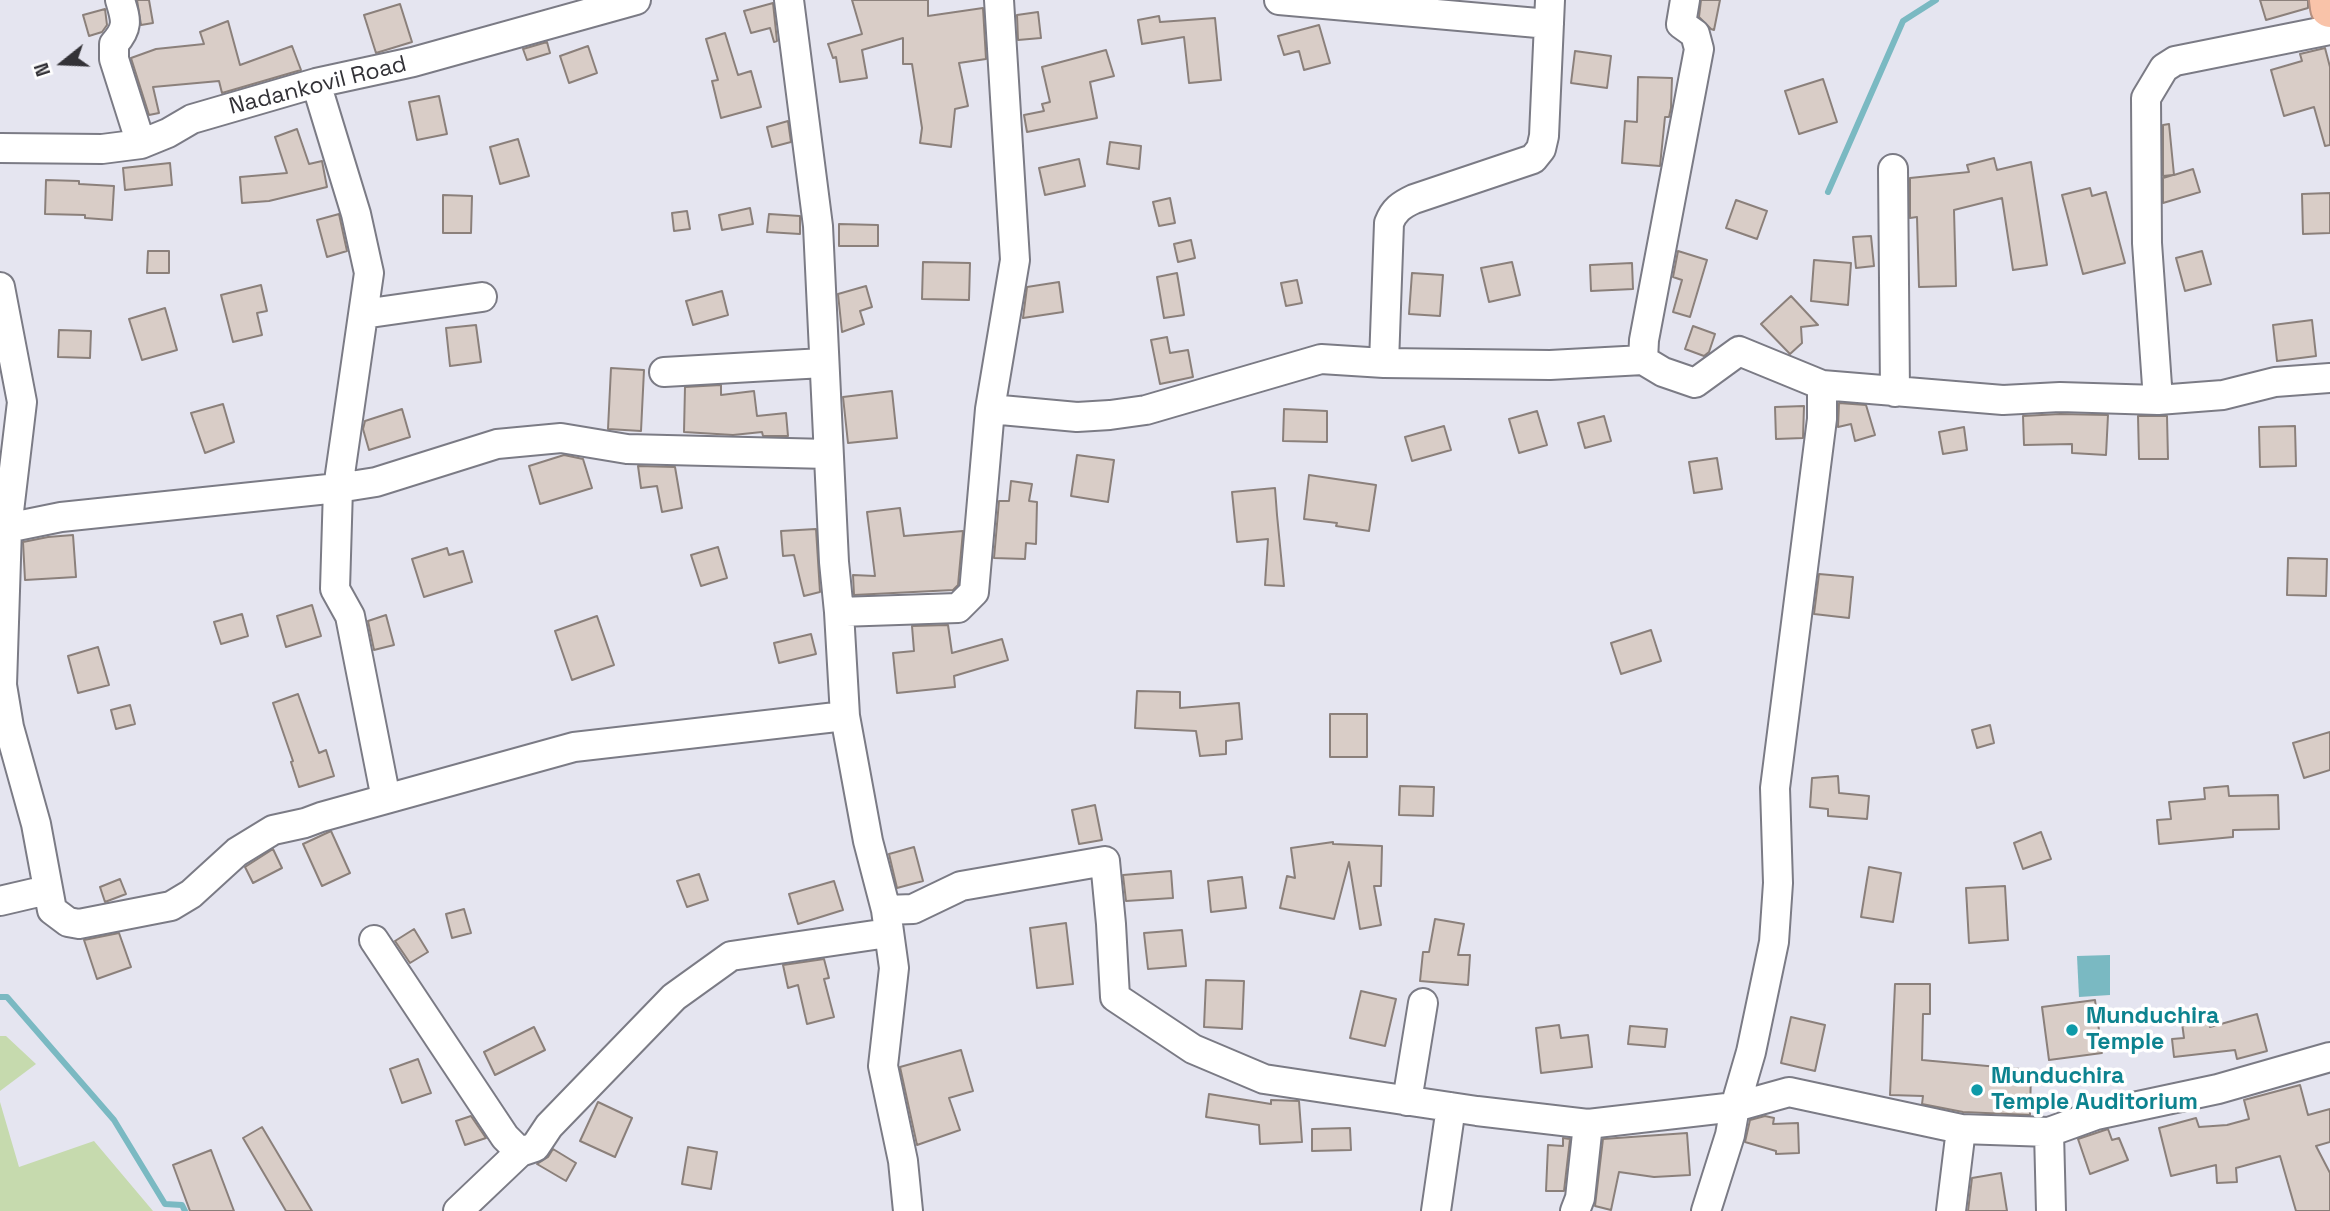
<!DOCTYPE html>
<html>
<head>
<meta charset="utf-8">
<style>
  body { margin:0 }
  #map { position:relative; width:2330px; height:1211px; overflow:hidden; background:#e5e5f0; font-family:"Space Grotesk",sans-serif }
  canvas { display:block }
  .north { position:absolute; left:28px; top:28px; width:70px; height:70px; -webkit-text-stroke:5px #fff; paint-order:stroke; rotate:252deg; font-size:19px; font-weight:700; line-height:28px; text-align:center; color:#333237 }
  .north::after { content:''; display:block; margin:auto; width:24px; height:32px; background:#333237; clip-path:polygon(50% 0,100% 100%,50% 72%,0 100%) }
</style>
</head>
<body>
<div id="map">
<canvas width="2330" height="1211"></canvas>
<div class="north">N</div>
</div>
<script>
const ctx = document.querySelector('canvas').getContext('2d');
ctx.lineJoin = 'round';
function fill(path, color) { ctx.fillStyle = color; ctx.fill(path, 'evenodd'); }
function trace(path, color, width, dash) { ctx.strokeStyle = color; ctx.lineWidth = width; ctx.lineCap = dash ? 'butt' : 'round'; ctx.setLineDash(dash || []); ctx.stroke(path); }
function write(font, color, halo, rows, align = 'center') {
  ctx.font = font + ' "Space Grotesk",sans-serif'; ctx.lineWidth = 7; ctx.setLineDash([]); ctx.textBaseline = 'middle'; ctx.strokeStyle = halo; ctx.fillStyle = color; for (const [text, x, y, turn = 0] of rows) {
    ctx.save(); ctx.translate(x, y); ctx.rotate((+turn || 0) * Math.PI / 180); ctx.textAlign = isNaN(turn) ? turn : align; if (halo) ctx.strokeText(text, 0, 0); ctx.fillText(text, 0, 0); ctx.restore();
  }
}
fill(new Path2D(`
  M0 1036H6L36 1064 0 1091Z
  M0 1102 19 1167 94 1141 153 1211H0Z`), '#c6daae');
fill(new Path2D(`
  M2110 955V995L2079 997 2077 956Z`), '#7ab9c2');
trace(new Path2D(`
  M1828 192 1903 21 1936 0
  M0 997H7L114 1120 165 1204 182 1205 185 1211`), '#7ab9c2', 6);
const building = new Path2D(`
  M137 0H149L153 23 141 25Z
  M852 0H928V16L983 8 986 59 959 63 968 106 955 109 951 147 920 143 922 128 912 64H903V38L862 50 867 78 840 82 836 57 833 58 828 44 862 34Z
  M1701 0H1720L1714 30 1711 29 1699 17Z
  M2260 0H2308V8L2266 20Z
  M773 3 777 41 774 42 770 28 751 33 744 11Z
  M400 4 412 42 376 53 364 15Z
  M105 9 107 25 102 32 89 36 83 15Z
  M1038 12 1041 38 1018 40 1017 15Z
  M1159 16 1160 22 1215 18 1221 80 1189 83 1184 37 1142 44 1138 20Z
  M228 21 240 65 292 46 301 70 222 93 219 81 153 87 159 113 149 115 131 58 156 49 204 44 200 32Z
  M1319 25 1330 63 1304 70 1299 51 1284 55 1278 36Z
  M725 33 738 75 751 71 761 107 721 118 712 81 718 80 706 39Z
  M547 42 550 53 527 60 523 49Z
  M588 46 597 73 569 83 560 56Z
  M2325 48 2330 67V145L2325 146 2314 107 2284 116 2271 70 2302 61 2300 54Z
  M1106 50 1114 76 1090 82 1097 118 1027 132 1024 115 1044 111 1042 104 1050 102 1042 67Z
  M1575 51 1611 56 1607 88 1571 83Z
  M1638 77 1672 78 1671 108 1669 117H1665L1660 166 1622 163 1625 121 1637 122Z
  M1823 79 1837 122 1799 134 1785 91Z
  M439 96 447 134 417 140 409 102Z
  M788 121 791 142 772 147 767 127Z
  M2169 124 2174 175 2193 169 2200 192 2163 203V178L2173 175 2163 176V125Z
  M297 129 309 164 322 161 327 187 269 201 242 203 240 177 287 173 275 137Z
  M518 139 529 176 500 184 490 147Z
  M1110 142 1141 146 1139 169 1107 164Z
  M1994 158 1997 170 2031 162 2047 265 2013 270 2002 198 1954 210 1956 286 1919 287 1917 217 1910 218V178L1969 172 1967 165Z
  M1079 159 1085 186 1045 195 1039 168Z
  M170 163 172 185 125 190 123 168Z
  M46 180 79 181V184L114 186 112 220 85 218V215L45 214Z
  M2090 188 2092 196 2106 192 2125 263 2083 274 2062 195Z
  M2330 193V233L2303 234 2302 194Z
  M443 195 472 196 471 233H443Z
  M1170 198 1175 223 1159 226 1153 202Z
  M1736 200 1767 211 1757 239 1726 228Z
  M750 208 753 224 722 230 719 215Z
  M687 211 690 229 674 231 672 213Z
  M339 214 347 251 327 257 317 220Z
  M769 214 800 216V234L767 232Z
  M839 224 878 225V246H839Z
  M1871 236 1874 266 1856 268 1853 237Z
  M1191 240 1195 258 1178 262 1174 244Z
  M148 251H169V273H147Z
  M1678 251 1707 260 1690 317 1673 312 1682 280 1673 277Z
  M2202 251 2211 284 2185 291 2176 258Z
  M1814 260 1851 263 1848 305 1811 301Z
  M923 262 970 263 969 300 922 299Z
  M1512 262 1520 295 1489 302 1481 268Z
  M1632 263 1633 289 1591 291 1590 265Z
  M1177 273 1184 315 1164 318 1157 277Z
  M1412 273 1443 275 1440 316 1409 314Z
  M1297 280 1302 303 1286 306 1281 283Z
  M1059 282 1063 312 1023 318 1027 287Z
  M261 285 267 311 257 313 262 335 233 342 221 295Z
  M866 286 872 307 860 311 864 324 842 332 838 294Z
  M722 291 728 315 693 325 686 301Z
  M1791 296 1818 325 1801 327 1802 343 1790 354 1761 324Z
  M165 308 177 350 142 360 129 319Z
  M2312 320 2316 356 2277 361 2273 325Z
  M476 325 481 362 450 366 446 328Z
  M1693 326 1715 334 1709 352 1704 356 1685 349Z
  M59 330 91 331 90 358 58 357Z
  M1167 337 1170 353 1188 350 1193 377 1160 384 1151 340Z
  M611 368 644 370 641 431 608 429Z
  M721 385V395L754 391 757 416 786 413 788 436H763L762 432 733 435 684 432 685 387Z
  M892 391 897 438 848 443 843 397Z
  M1839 403 1866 405 1875 435 1855 441 1851 424 1838 427Z
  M223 404 234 442 205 453 191 413Z
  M1804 406 1803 438 1776 439 1775 407Z
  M402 409 410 437 369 450 363 429 365 421Z
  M1284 409 1327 411V442L1283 441Z
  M1537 411 1547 445 1519 453 1509 419Z
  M2060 414 2108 415 2106 455 2072 453V444L2024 445 2023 416Z
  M1604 416 1611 441 1585 448 1578 423Z
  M2138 416H2167L2168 459H2139Z
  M1444 426 1451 450 1412 461 1405 437Z
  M2295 426 2296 466 2260 467 2259 427Z
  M1964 427 1967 450 1943 454 1939 432Z
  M564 455 583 459 592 488 540 504 529 466Z
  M1077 455 1114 460 1108 502 1071 496Z
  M1717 458 1722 489 1694 493 1689 462Z
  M638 466 675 467 682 508 662 512 657 486 641 488Z
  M1309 475 1376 485 1369 531 1336 526 1337 523 1304 519Z
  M1011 481 1032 484 1029 501 1037 502 1036 544 1026 543 1025 559 994 558 999 501H1009Z
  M1275 488 1277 515 1284 586 1265 585 1268 539 1237 542 1232 492Z
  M900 508 904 536 963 531 958 585 953 590 854 595 853 575 875 576 867 512Z
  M816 529 820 592 804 596 794 555 783 556 781 531Z
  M73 535 76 577 25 580 23 542 48 537Z
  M718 547 727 578 701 586 691 555Z
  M447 548 449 555 463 551 472 582 424 597 412 559Z
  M2288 558 2327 559 2326 596 2287 595Z
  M1819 574 1853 577 1849 618 1814 614Z
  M312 605 321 636 286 647 277 616Z
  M242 614 248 636 221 644 214 622Z
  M386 615 394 645 374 650 368 621Z
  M597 616 614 665 572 680 555 631Z
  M948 625 952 653 1002 639 1008 660 954 676 955 687 897 693 893 653 914 651 912 626Z
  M1651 630 1661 661 1621 674 1611 643Z
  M811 634 816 654 779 663 774 643Z
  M98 647 109 685 78 693 68 656Z
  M1137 691 1180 692V708L1239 703 1242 739 1226 741V754L1200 756 1196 731 1135 728Z
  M298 694 319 753 326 750 334 776 299 787 291 762 293 761 273 703Z
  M130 705 135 724 116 729 111 710Z
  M1330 714H1367V757H1330Z
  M1990 725 1994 743 1977 748 1972 730Z
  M2330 732V770L2304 778 2293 743Z
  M1838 776 1839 793 1869 796 1867 819 1828 816V809L1810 807 1812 778Z
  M1400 786 1434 787 1433 816 1399 815Z
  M2228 786 2229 796 2278 795 2279 829 2233 830V837L2159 844 2157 820 2171 819 2169 802 2205 799 2204 788Z
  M1095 805 1102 840 1079 844 1072 810Z
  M331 831 350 873 322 886 303 844Z
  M2041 832 2051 859 2023 869 2014 843Z
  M1333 842V844L1382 846 1381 886H1374L1381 925 1360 929 1349 862 1334 919 1280 908 1287 876 1295 878 1291 848Z
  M914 847 923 881 897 888 889 854Z
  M273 849 282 868 253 883 245 867Z
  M1869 867 1901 873 1893 922 1861 917Z
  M1171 871 1173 898 1126 901 1123 875Z
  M699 874 708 900 687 907 677 881Z
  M1242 877 1246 908 1211 912 1208 881Z
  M120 879 126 894 105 902 100 887Z
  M834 881 843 910 798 924 789 894Z
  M2005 886 2008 940 1969 943 1966 888Z
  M464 909 471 933 452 938 446 914Z
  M1435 919 1464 924 1458 955H1470L1468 985 1420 981 1423 952H1429Z
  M1066 923 1073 984 1037 988 1030 928Z
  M414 929 428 952 410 963 395 941Z
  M1182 930 1186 966 1148 969 1144 933Z
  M119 933 131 967 97 979 84 940Z
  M824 959 829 978 824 979 834 1017 807 1024 798 985 788 988 783 965Z
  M1206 980 1244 981 1242 1029 1204 1027Z
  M1895 984H1930V1014H1923L1922 1060 2031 1070 2030 1115 1963 1112 1922 1104 1923 1096 1890 1095Z
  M1361 991 1396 999 1385 1046 1350 1038Z
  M2095 1000 2102 1053 2049 1060 2042 1007Z
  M2257 1014 2267 1051 2237 1059 2235 1050 2174 1057 2172 1039 2184 1038 2182 1023 2209 1020 2210 1027Z
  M1791 1017 1825 1025 1815 1071 1781 1063Z
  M1559 1025 1561 1038 1588 1035 1592 1067 1541 1073 1536 1028Z
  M1630 1026 1667 1029 1665 1047 1628 1044Z
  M534 1027 545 1050 495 1075 484 1052Z
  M961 1050 973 1091 949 1098 960 1130 917 1145 900 1067Z
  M418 1059 431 1093 402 1103 390 1069Z
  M2300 1085 2308 1115 2330 1109V1142L2316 1146 2330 1173V1211H2296L2280 1156 2236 1168 2237 1182 2217 1183 2216 1165 2171 1176 2159 1128 2196 1118 2199 1127 2227 1125 2249 1119 2244 1100Z
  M1209 1094 1271 1104V1100L1299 1101 1302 1142 1260 1144 1259 1125 1206 1117Z
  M598 1102 632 1118 615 1157 580 1141Z
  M471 1116 486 1138 465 1145 456 1121Z
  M1765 1116 1774 1118 1773 1124 1798 1123 1799 1153 1776 1154V1151L1745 1142 1750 1120Z
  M262 1127 312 1211H286L243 1138Z
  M1350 1128 1351 1150 1312 1151V1129Z
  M2108 1129 2112 1140 2119 1138 2128 1160 2090 1174 2078 1139Z
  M1687 1133 1690 1175 1654 1177 1619 1172 1611 1210 1595 1206 1603 1139Z
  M1563 1138 1570 1139 1564 1191H1546L1548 1145 1563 1146Z
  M688 1147 717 1152 711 1189 682 1184Z
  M553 1149 576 1163 566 1181 537 1164 548 1157Z
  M211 1150 234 1211H190L173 1165Z
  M2001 1173 2007 1211H1968L1972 1178Z`);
fill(building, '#d9cdc7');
trace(building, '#8b807b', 2);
const minor = new Path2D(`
  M120 0C126 20 129 27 114 44V59L141 144
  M789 0 818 226 834 562 839 612 845 716 868 841 886 910 894 968 883 1066 903 1161 908 1211
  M1279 0 1549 24
  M1685 0 1681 24 1695 34 1699 49 1644 340 1643 360 1663 372 1695 383 1739 351 1822 385 2003 400 2060 397 2158 400 2223 395 2275 382 2330 378
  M316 83 356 214 369 273 338 488 335 589 350 616 386 799
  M0 148 102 149 141 144 168 133 192 119 316 83 413 62 636 0
  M1893 169 1895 392
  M0 287 22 402 7 528 2 685 9 727 36 824 52 910 68 922 79 924 171 906 191 894 237 852 273 830 305 823 321 817 574 747 845 716
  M363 314 482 297
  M1384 363 1550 365 1643 360
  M664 372 823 363
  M2158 400 2147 243 2146 98 2164 68 2175 61 2330 30
  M990 409 1077 417 1110 415 1146 410 1321 359 1384 363 1389 223C1394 210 1401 205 1414 199L1533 159 1541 149 1544 136 1550 0
  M7 528 61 517 338 488 376 482 497 444 561 438 627 449 828 454
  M839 612 958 608 974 592 990 409 1015 260 999 0
  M0 901 47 890
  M886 910 913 909 961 886 1105 861 1111 924 1115 997 1193 1049 1264 1079 1477 1111 1588 1124 1735 1107 1789 1092 1961 1129 2049 1132 2096 1115 2218 1089 2330 1057
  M374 940 505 1137 520 1152 535 1147 549 1126 674 997 731 956 888 933
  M1407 1101 1423 1003
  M2049 1132 2051 1211
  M458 1211 520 1152
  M1436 1211 1451 1107
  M1575 1211 1580 1198 1588 1124
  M1706 1211 1730 1135 1735 1107 1751 1052 1774 942 1778 883 1775 788 1822 419V385
  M1951 1211 1961 1129`);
const highway = new Path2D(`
  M2329 0 2330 8`);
trace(minor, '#7b7b85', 32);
trace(highway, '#b49081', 42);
trace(minor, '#fff', 28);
trace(highway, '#f9c3a9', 38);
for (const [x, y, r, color] of [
  [2072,1030,7,"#0f9aa8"],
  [1977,1090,7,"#0f9aa8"]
]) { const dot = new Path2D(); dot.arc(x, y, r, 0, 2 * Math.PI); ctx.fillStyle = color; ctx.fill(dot); trace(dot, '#fff', 2.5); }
write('23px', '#333237', '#fff', [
  ["Nadankovil Road",318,86,-14]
]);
write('bold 23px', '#0d838f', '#fff', [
  ["Munduchira",2086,1017],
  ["Temple",2086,1043],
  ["Munduchira",1991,1077],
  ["Temple Auditorium",1991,1103]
], 'left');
</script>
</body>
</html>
